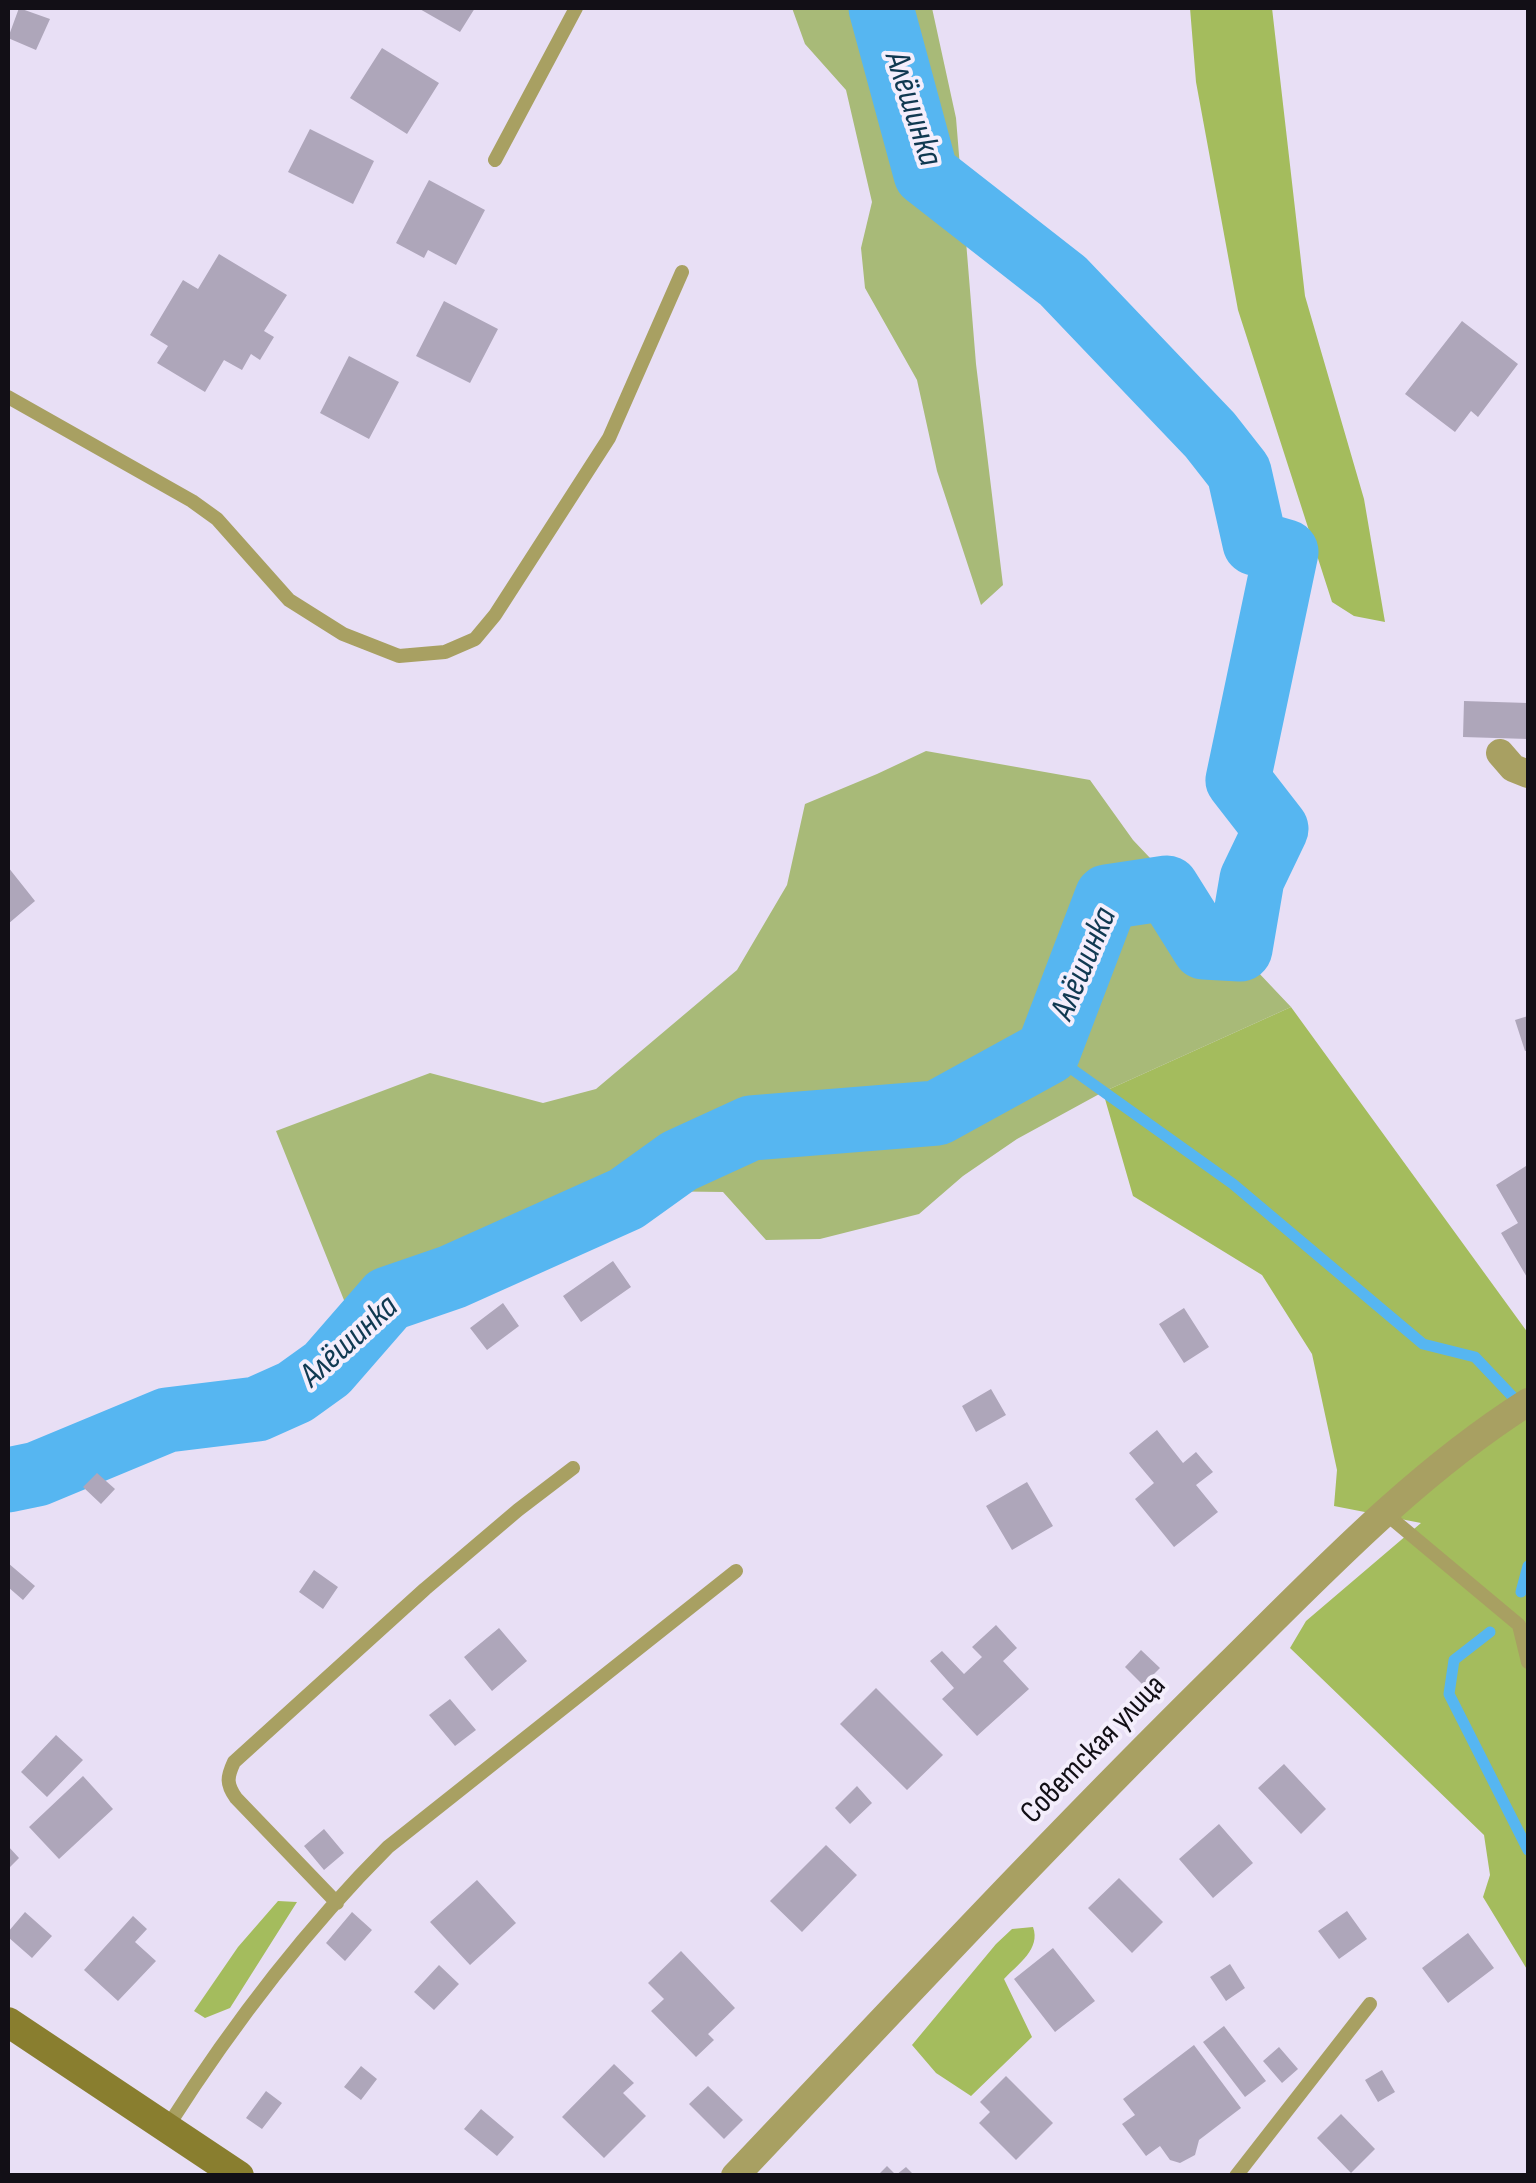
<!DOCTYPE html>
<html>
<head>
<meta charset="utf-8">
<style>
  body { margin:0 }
  #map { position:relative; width:1536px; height:2183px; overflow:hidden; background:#e8dff5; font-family:"Sofia Sans Condensed",sans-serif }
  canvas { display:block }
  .frame { position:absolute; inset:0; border:10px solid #120f16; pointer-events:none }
</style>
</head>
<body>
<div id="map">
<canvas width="1536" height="2183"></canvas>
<div class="frame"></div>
</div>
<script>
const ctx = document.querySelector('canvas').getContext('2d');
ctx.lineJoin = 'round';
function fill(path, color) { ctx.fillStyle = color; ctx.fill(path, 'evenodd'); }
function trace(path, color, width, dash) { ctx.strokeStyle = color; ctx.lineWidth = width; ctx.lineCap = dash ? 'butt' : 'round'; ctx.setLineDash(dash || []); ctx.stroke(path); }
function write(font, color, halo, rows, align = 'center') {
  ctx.font = font + ' "Sofia Sans Condensed",sans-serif'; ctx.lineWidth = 8; ctx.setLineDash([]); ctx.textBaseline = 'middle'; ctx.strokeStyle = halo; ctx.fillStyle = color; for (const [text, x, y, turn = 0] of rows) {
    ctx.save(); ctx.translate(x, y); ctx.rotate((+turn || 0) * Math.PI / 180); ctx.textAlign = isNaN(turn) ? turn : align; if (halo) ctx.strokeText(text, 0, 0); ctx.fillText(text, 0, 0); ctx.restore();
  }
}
fill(new Path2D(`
  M792 8H932L956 118 976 364 1003 585 981 605 937 471 917 380 865 288 861 248 872 202 846 90 805 44Z
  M926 751 1090 780 1133 840 1291 1007 1103 1092 1017 1139 963 1176 919 1214 820 1239 766 1240 723 1192 644 1191 487 1256 452 1277 354 1325 276 1131 430 1073 543 1103 596 1089 737 970 787 885 805 804 877 774Z`), '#a8ba78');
fill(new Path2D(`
  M1190 8H1272L1305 296 1364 499 1385 622 1354 616 1332 602 1238 310 1196 82Z
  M1291 1007 1528 1333V1971L1483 1897 1490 1875 1484 1835 1290 1648 1306 1621 1421 1523 1334 1506 1337 1470 1312 1354 1262 1275 1133 1196 1103 1092Z
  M278 1901 297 1902 230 2008 205 2018 194 2011 238 1947Z
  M1033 1927C1041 1949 1018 1964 1004 1979L1032 2037 971 2096 936 2073 912 2045 996 1944 1012 1929Z`), '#a4bc5d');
trace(new Path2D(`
  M1048 1052 1233 1184 1423 1344 1475 1357 1512 1396
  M1521 1592 1528 1566
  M1490 1632 1454 1660 1449 1694 1528 1850`), '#56b6f1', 11);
trace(new Path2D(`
  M8 1480 37 1474 167 1420 257 1409 295 1392 327 1369 388 1299 452 1277 626 1199 679 1161 751 1128 937 1113 1048 1052 1107 897 1167 888 1204 947 1240 949 1252 879 1276 829 1238 780 1286 552 1255 543 1239 472 1210 435 1063 281 926 174 881 8`), '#56b6f1', 65);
fill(new Path2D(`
  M19 8 50 19 36 50 8 38Z
  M418 8H475L460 32Z
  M382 48 439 83 407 134 350 98Z
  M310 129 374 161 353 204 288 172Z
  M429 180 485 210 456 265 428 250 424 258 396 243Z
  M219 254 287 295 264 331 274 337 260 360 251 354 242 370 224 360 205 392 157 363 168 346 150 335 183 280 198 289Z
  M444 301 498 329 470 383 416 356Z
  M1462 321 1518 364 1478 417 1471 411 1455 432 1405 394Z
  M349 356 399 382 369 439 320 413Z
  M1464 701 1528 703V739L1463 737Z
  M8 867 35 901 8 924Z
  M1528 1016V1050L1525 1051 1515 1020Z
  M1526 1166 1528 1170V1279L1501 1233 1518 1223 1496 1185Z
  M613 1261 631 1287 581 1322 563 1296Z
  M503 1303 519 1326 487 1350 470 1328Z
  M1184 1308 1209 1347 1184 1363 1159 1324Z
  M991 1389 1006 1415 976 1432 962 1406Z
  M1157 1430 1183 1463 1196 1452 1213 1472 1196 1485 1218 1512 1174 1547 1135 1499 1154 1483 1129 1453Z
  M97 1473 115 1489 101 1504 83 1487Z
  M1027 1482 1053 1526 1012 1550 986 1506Z
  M8 1563 35 1586 23 1600 8 1587Z
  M314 1570 338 1587 323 1609 299 1592Z
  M996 1625 1017 1648 1003 1661 1029 1689 977 1736 942 1699 954 1688 930 1661 942 1651 964 1674 982 1657 972 1647Z
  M499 1628 527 1661 492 1691 464 1657Z
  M1141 1650 1160 1668 1143 1685 1125 1667Z
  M876 1688 943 1755 907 1790 840 1724Z
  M450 1699 476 1730 455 1746 429 1715Z
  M56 1735 83 1760 47 1797 21 1772Z
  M1284 1764 1326 1809 1301 1834 1258 1788Z
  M83 1776 113 1809 59 1859 29 1827Z
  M857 1786 872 1803 850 1824 835 1808Z
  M1219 1824 1253 1863 1213 1898 1179 1859Z
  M324 1829 344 1853 324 1870 304 1846Z
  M826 1845 857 1875 802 1932 770 1901Z
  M8 1846 19 1858 8 1869Z
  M1119 1878 1163 1922 1132 1953 1088 1908Z
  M477 1880 516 1923 470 1965 430 1922Z
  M1347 1911 1367 1939 1339 1959 1318 1931Z
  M25 1912 52 1936 32 1958 8 1937V1932Z
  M352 1912 372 1930 345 1961 326 1943Z
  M133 1916 147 1929 135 1942 156 1961 118 2001 84 1970Z
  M1468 1933 1494 1968 1448 2003 1422 1968Z
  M1053 1948 1095 2001 1055 2032 1014 1979Z
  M681 1951 735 2008 708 2034 714 2040 696 2057 651 2011 664 1999 648 1983Z
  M1230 1964 1245 1988 1226 2001 1210 1977Z
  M439 1965 459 1984 434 2010 414 1992Z
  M1224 2026 1266 2081 1245 2097 1203 2042Z
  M1194 2045 1241 2108 1199 2140 1195 2155 1180 2163 1170 2160 1160 2146 1146 2156 1122 2124 1135 2115 1123 2099Z
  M1279 2047 1298 2069 1282 2083 1263 2061Z
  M614 2064 634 2083 623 2093 646 2116 604 2158 562 2117Z
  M361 2066 377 2079 361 2100 344 2087Z
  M1382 2070 1395 2092 1378 2102 1365 2080Z
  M1006 2076 1053 2123 1016 2160 979 2123 990 2112 980 2102Z
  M708 2086 743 2120 724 2139 689 2104Z
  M266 2091 282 2103 262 2129 246 2118Z
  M481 2109 514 2137 497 2156 464 2129Z
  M1341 2114 1375 2149 1351 2173 1317 2138Z
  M887 2166 896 2175 906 2167 915 2176H877Z`), '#aea6ba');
trace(new Path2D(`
  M495 160 576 8
  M8 397 192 501 217 519 289 600 343 634 399 656 445 652 475 639 495 615 609 438 682 272
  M1385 1513 1519 1625 1528 1662
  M337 1903 236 1798C226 1784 227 1777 234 1762L425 1589 518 1510 573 1468
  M168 2126C231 2027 304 1931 388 1847L736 1571
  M1236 2176 1370 2004`), '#a8a062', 14);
trace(new Path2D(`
  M1500 753 1513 768 1528 774
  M735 2176C898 2004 1059 1831 1228 1665 1323 1571 1416 1473 1528 1402`), '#a8a062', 28);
trace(new Path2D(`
  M8 2022 239 2176`), '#897e2f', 30);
write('32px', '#120f16', '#f4eefc', [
  ["Советская улица",1094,1750,-46]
]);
write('italic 35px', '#103951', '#f4eefc', [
  ["Алёшинка",912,109,72],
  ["Алёшинка",1085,964,-67],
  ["Алёшинка",350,1342,-42]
]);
</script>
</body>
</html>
